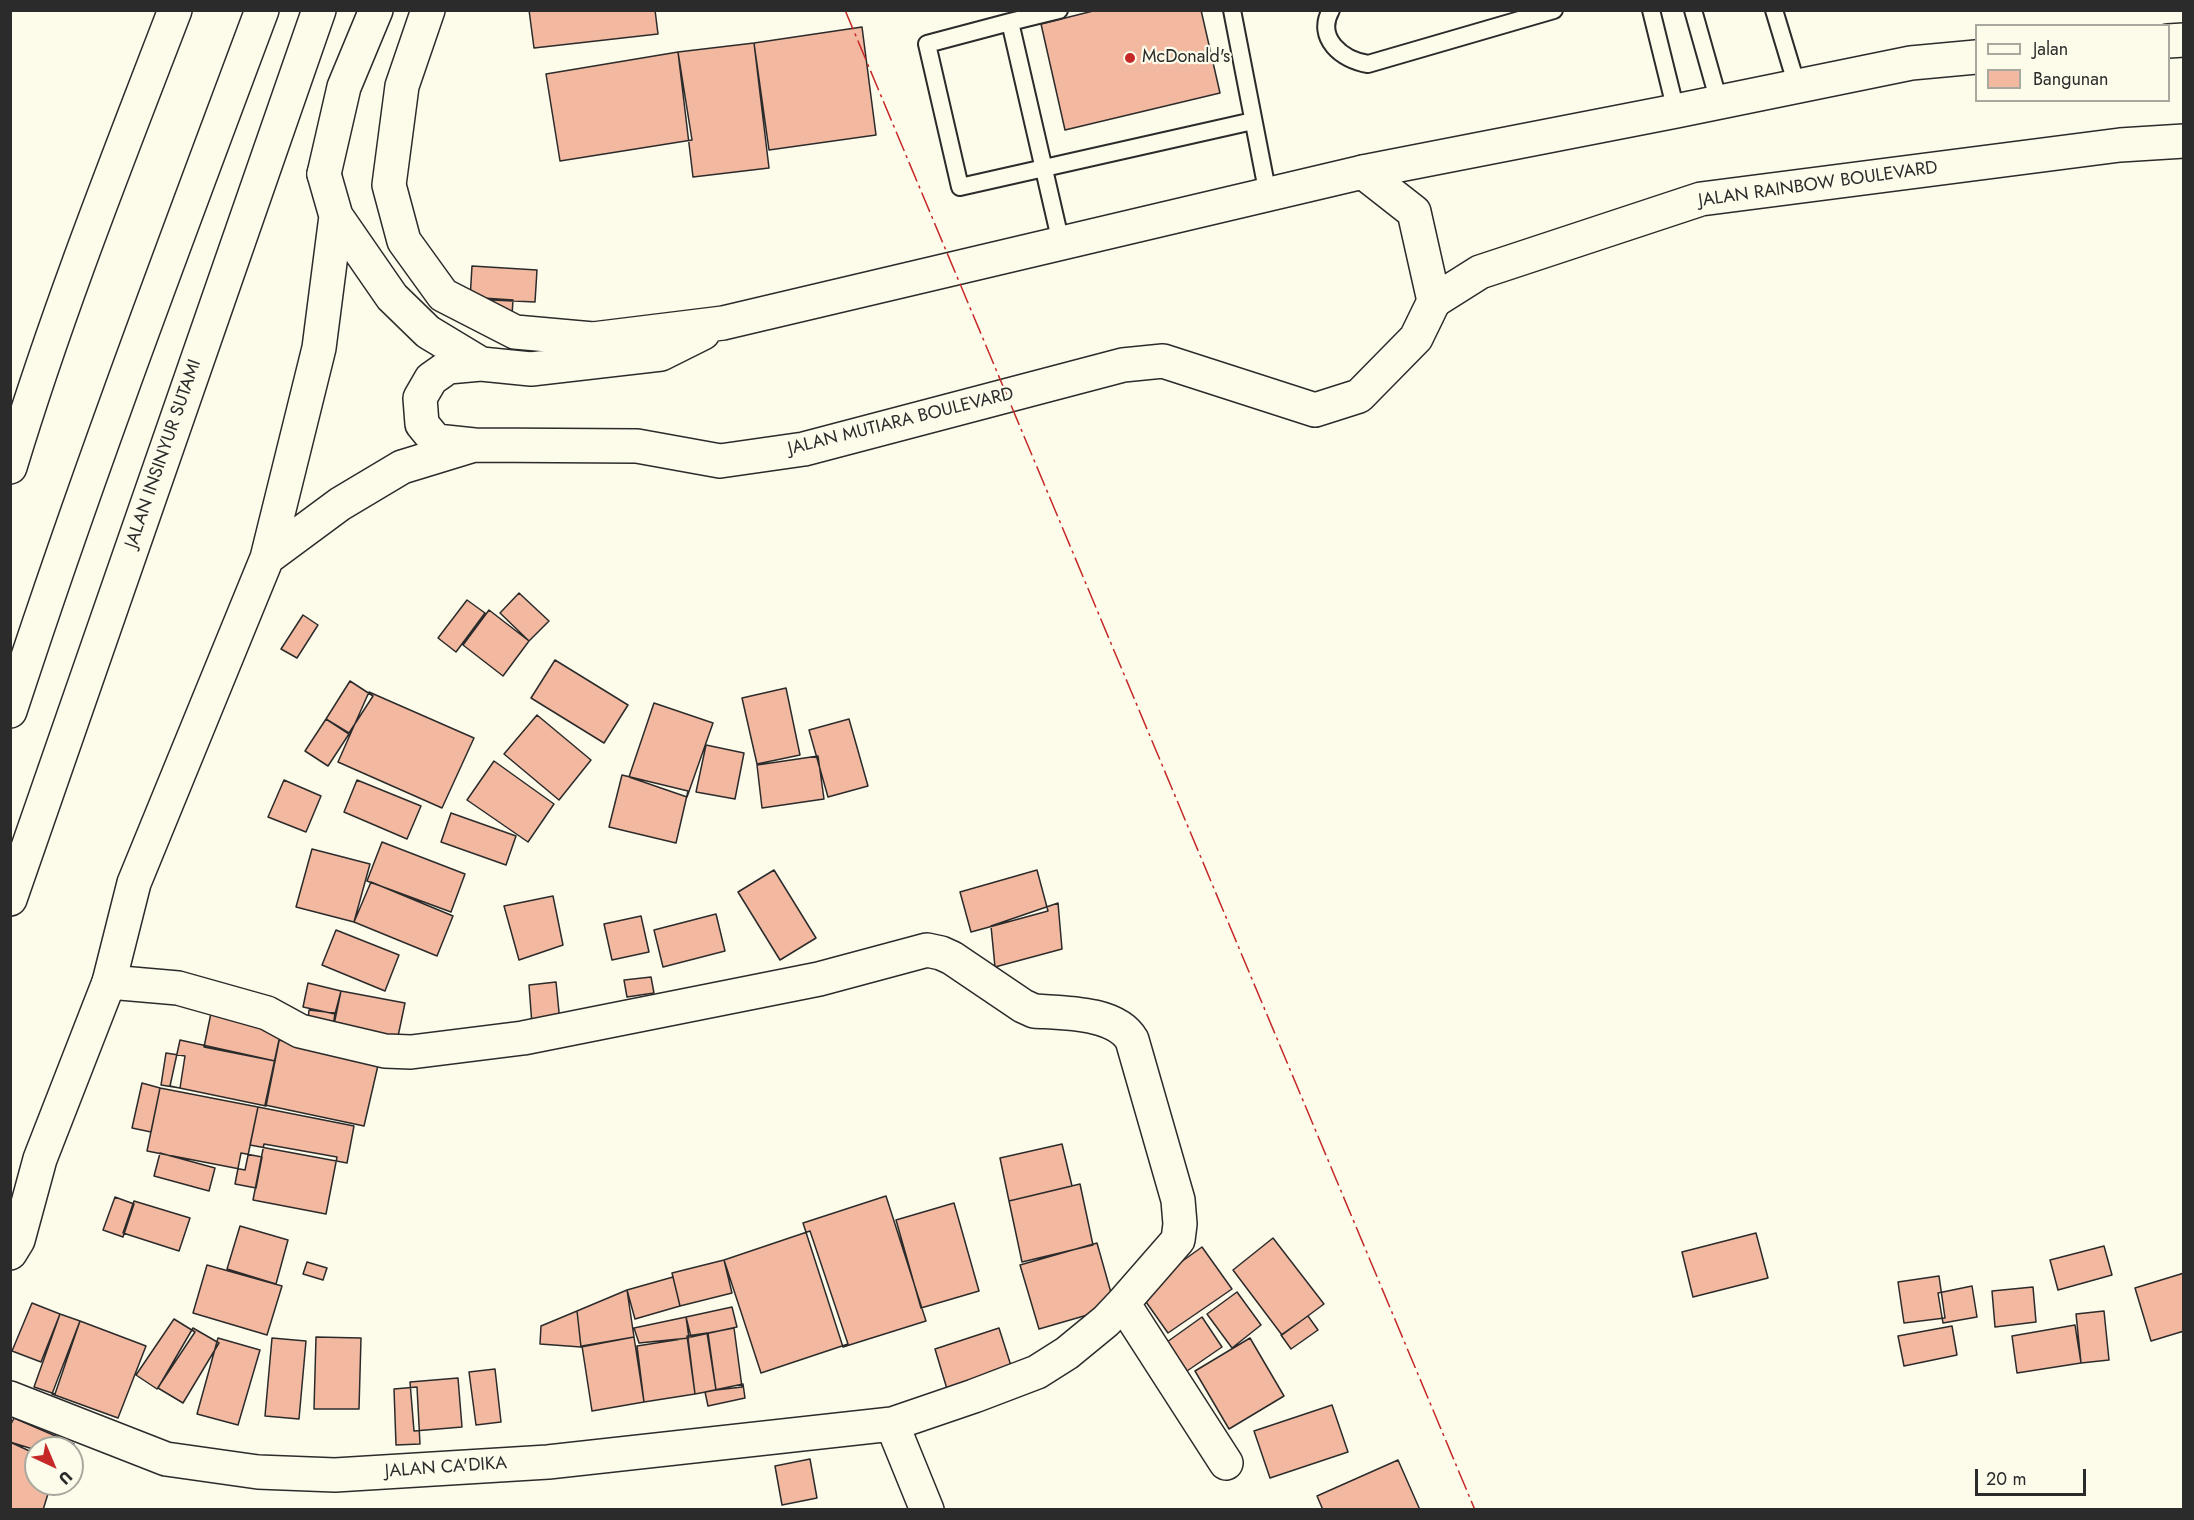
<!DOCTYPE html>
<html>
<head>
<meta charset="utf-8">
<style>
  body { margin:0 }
  #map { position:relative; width:2194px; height:1520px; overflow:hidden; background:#fdfbea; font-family:Jost,sans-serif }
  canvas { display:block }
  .frame { position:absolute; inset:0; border:12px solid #2b2b2b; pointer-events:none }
  .legend { position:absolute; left:1975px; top:24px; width:195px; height:78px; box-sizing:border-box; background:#fdfbea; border:2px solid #a9a89e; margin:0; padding:8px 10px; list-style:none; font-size:18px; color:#2b2b2b }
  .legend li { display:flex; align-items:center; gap:12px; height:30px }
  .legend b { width:30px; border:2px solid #a9a89e }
  .north { position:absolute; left:24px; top:1436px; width:60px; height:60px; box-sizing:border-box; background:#fdfbea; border:2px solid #a9a89e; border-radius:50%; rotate:136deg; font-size:16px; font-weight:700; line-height:24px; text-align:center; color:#2b2b2b }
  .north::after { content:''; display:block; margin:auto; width:21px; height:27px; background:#c62828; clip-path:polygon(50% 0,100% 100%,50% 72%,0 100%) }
  .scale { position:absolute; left:1975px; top:1469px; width:111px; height:27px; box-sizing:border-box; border:3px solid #2b2b2b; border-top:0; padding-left:8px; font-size:18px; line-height:21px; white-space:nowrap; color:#2b2b2b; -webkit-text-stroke:4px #fdfbea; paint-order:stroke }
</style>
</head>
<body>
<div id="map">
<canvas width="2194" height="1520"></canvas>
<div class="frame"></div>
<ul class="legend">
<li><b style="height:8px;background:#fdfbea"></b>Jalan</li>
<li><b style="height:16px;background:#f2b8a0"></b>Bangunan</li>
</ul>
<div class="north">U</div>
<div class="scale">20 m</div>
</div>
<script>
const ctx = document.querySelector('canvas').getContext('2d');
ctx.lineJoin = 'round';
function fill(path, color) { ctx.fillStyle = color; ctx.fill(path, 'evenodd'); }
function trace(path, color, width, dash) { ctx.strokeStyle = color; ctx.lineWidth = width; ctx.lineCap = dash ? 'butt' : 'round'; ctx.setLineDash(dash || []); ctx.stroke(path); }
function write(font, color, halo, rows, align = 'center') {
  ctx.font = font + ' Jost,sans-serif'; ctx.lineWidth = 4.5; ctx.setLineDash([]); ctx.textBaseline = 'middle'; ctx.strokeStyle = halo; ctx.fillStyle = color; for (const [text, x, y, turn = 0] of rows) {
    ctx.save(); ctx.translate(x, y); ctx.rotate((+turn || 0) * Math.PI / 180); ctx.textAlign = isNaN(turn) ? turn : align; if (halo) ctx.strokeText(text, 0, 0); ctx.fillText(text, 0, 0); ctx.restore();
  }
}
const building = new Path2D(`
  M529 10H655L658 34 534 48Z
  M1097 10H1201L1220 93 1065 130 1041 24Z
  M862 27 876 135 769 150 754 43Z
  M754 43 769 168 693 177 678 52Z
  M678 52 692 140 560 161 546 74Z
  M472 266 537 270 535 302 470 299Z
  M483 298 513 300 512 315Z
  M519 593 549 621 529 641 500 613Z
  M467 600 485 613 456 652 438 638Z
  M489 610 529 641 503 676 463 645Z
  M303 615 318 625 297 658 281 649Z
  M555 660 628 705 604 743 531 698Z
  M350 681 373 696 349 733 326 719Z
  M786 688 800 755 757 764 742 698Z
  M369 692 474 738 442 808 338 762Z
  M654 703 713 723 687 797 629 777Z
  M537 715 591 760 559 800 504 754Z
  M326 719 349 734 328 766 305 751Z
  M849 719 868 786 828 797 809 730Z
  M706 745 744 753 735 799 696 792Z
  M818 756 824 799 762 808 757 765Z
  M494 761 554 804 528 842 467 800Z
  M622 775 688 791 676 843 609 827Z
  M284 780 321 796 306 832 268 817Z
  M357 780 421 806 407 839 344 812Z
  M451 813 516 836 506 865 441 842Z
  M382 842 465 874 451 912 367 881Z
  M312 849 370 864 354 922 296 907Z
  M774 870 816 938 780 960 738 892Z
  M1037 870 1048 911 971 932 960 892Z
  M371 882 453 916 437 956 354 922Z
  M553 896 563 945 519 960 504 906Z
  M1058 903 1062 949 995 967 991 926Z
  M716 914 725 951 663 967 654 930Z
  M641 916 649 952 612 960 604 924Z
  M336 930 399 955 385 991 322 965Z
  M651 977 654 993 627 997 624 980Z
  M556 982 560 1022 532 1025 529 985Z
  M308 983 341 991 335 1014 303 1007Z
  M341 991 405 1003 396 1046 332 1034Z
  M309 1010 335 1013 332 1034 307 1031Z
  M211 1013 282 1026 275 1061 204 1047Z
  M180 1040 275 1061 266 1106 170 1086Z
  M279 1040 379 1061 364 1126 265 1105Z
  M166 1053 185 1056 180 1088 161 1085Z
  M142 1083 160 1088 151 1132 132 1128Z
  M160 1088 258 1107 245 1170 147 1151Z
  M258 1107 354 1126 347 1163 250 1145Z
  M264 1144 337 1157 326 1214 253 1200Z
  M1062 1144 1072 1186 1009 1201 1000 1158Z
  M160 1153 215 1168 209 1191 154 1176Z
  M241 1153 262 1157 256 1188 235 1184Z
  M1080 1184 1093 1245 1022 1262 1009 1201Z
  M886 1196 926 1321 843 1347 803 1223Z
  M115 1197 134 1204 123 1237 103 1230Z
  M134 1201 190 1218 179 1251 123 1233Z
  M954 1203 979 1291 921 1308 896 1220Z
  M240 1226 288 1240 276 1284 227 1269Z
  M810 1231 848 1344 761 1373 724 1260Z
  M1756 1233 1768 1278 1693 1297 1682 1252Z
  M1273 1238 1324 1304 1282 1335 1233 1270Z
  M1097 1243 1115 1307 1039 1329 1020 1265Z
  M2104 1246 2112 1275 2058 1290 2050 1260Z
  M1202 1247 1232 1289 1168 1333 1139 1292Z
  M724 1260 732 1293 680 1306 672 1273Z
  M307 1262 327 1268 323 1280 303 1274Z
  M207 1265 282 1286 267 1335 193 1313Z
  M2184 1273V1331L2151 1341 2135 1288Z
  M1939 1276 1945 1318 1904 1323 1898 1282Z
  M673 1277 680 1306 635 1319 627 1290Z
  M1972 1286 1977 1317 1943 1323 1938 1293Z
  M2033 1287 2036 1322 1995 1327 1992 1291Z
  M627 1290 634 1337 581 1347 577 1311Z
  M1237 1292 1261 1325 1232 1348 1207 1314Z
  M32 1303 60 1314 41 1362 12 1351Z
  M732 1307 737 1327 691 1337 686 1317Z
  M577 1311 581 1347 540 1344 541 1326Z
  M2104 1311 2109 1360 2081 1363 2076 1314Z
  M60 1314 80 1321 55 1394 34 1387Z
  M1308 1316 1318 1330 1291 1349 1281 1335Z
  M686 1317 689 1338 639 1343 634 1328Z
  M1202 1317 1222 1347 1187 1371 1167 1342Z
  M174 1319 195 1332 157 1389 136 1375Z
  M80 1321 146 1346 118 1418 52 1394Z
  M2075 1325 2081 1363 2017 1373 2012 1336Z
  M1952 1326 1957 1355 1904 1366 1898 1336Z
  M193 1328 219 1343 183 1403 158 1388Z
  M734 1328 742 1387 716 1390 708 1333Z
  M999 1328 1012 1369 947 1389 935 1349Z
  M707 1333 716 1390 695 1394 687 1336Z
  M316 1337 361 1338 359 1409H314Z
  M634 1337 644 1402 592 1411 582 1346Z
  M218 1338 260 1350 238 1425 197 1414Z
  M272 1338 306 1341 299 1419 265 1416Z
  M688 1338 695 1394 644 1402 637 1346Z
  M1250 1338 1284 1396 1229 1429 1195 1371Z
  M495 1369 501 1422 476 1425 469 1372Z
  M458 1378 462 1427 414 1431 410 1382Z
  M743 1384 745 1398 708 1406 705 1392Z
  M417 1387 420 1444 396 1445 394 1389Z
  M1332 1405 1348 1452 1270 1478 1254 1431Z
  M14 1418 74 1444 72 1448H36V1454L10 1442V1426Z
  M10 1442 36 1450V1484H51L43 1510H10Z
  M810 1459 817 1498 782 1505 775 1466Z
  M1398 1460 1420 1510H1323L1317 1496Z`);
fill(building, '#f2b8a0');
trace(building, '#2b2b2b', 1.5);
const service = new Path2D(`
  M1232 10 1268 195
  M1331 10C1315 38 1342 60 1368 64L1554 10
  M1651 10 1676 111
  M1693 10 1719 102
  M1774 10 1797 86
  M1010 22 1059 10
  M1061 243 1010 22 927 44 960 187 1253 121`);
const minor = new Path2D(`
  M2168 41 2184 40
  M1363 172 1676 111 1911 63 1976 57
  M1434 301 1480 272 1701 199 2120 145 2184 141
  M1123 1303 1226 1463
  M10 1398 166 1459 258 1472 335 1475 548 1462 892 1424 974 1396 1037 1372 1067 1353 1106 1321 1123 1303 1178 1240 1180 1224 1178 1200 1132 1040C1116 1012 1064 1013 1034 1011L1023 1006 952 958 941 953 927 950 819 979 523 1038 411 1052 385 1051 300 1031 267 1013 178 988 109 982
  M892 1424 927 1510`);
const tertiary = new Path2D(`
  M324 174 336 216 392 297 428 332 481 364
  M474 445 436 441 422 424 420 398 431 379 448 367 481 364 531 369 661 354 703 333
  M10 467C57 312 117 161 175 10
  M267 558 340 504 402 467 474 445 637 446 720 461 804 449 1123 365 1163 361 1315 410 1359 396 1416 338 1434 301 1414 212 1363 172 723 323 593 339 515 332 443 295 404 241 389 185 402 86 428 10
  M10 1253 18 1240 40 1159 109 982 134 883 267 558 319 348 336 216`);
const motorway = new Path2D(`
  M324 174 344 87 376 10
  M10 711C87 475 175 243 262 10
  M10 899 319 10`);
trace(service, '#2b2b2b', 20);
trace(minor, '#2b2b2b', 36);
trace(tertiary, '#2b2b2b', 36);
trace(motorway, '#2b2b2b', 36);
trace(service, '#fdfbea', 16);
trace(minor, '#fdfbea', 33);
trace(tertiary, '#fdfbea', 33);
trace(motorway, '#fdfbea', 33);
trace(new Path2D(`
  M845 10 1475 1510`), '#c62828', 1.5, [21, 4.5, 3, 4.5]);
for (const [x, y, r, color] of [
  [1130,58,6,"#c62828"]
]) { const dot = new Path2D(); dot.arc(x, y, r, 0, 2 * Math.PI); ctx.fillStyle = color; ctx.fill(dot); trace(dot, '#fdfbea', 2); }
write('18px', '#2b2b2b', '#fdfbea', [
  ["McDonald's",1142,58]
], 'left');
write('18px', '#2b2b2b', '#fdfbea', [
  ["JALAN RAINBOW BOULEVARD",1818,185,-8],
  ["JALAN MUTIARA BOULEVARD",901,422,-14],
  ["JALAN INSINYUR SUTAMI",164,454,-71],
  ["JALAN CA'DIKA",446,1468,-4]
]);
</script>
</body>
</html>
